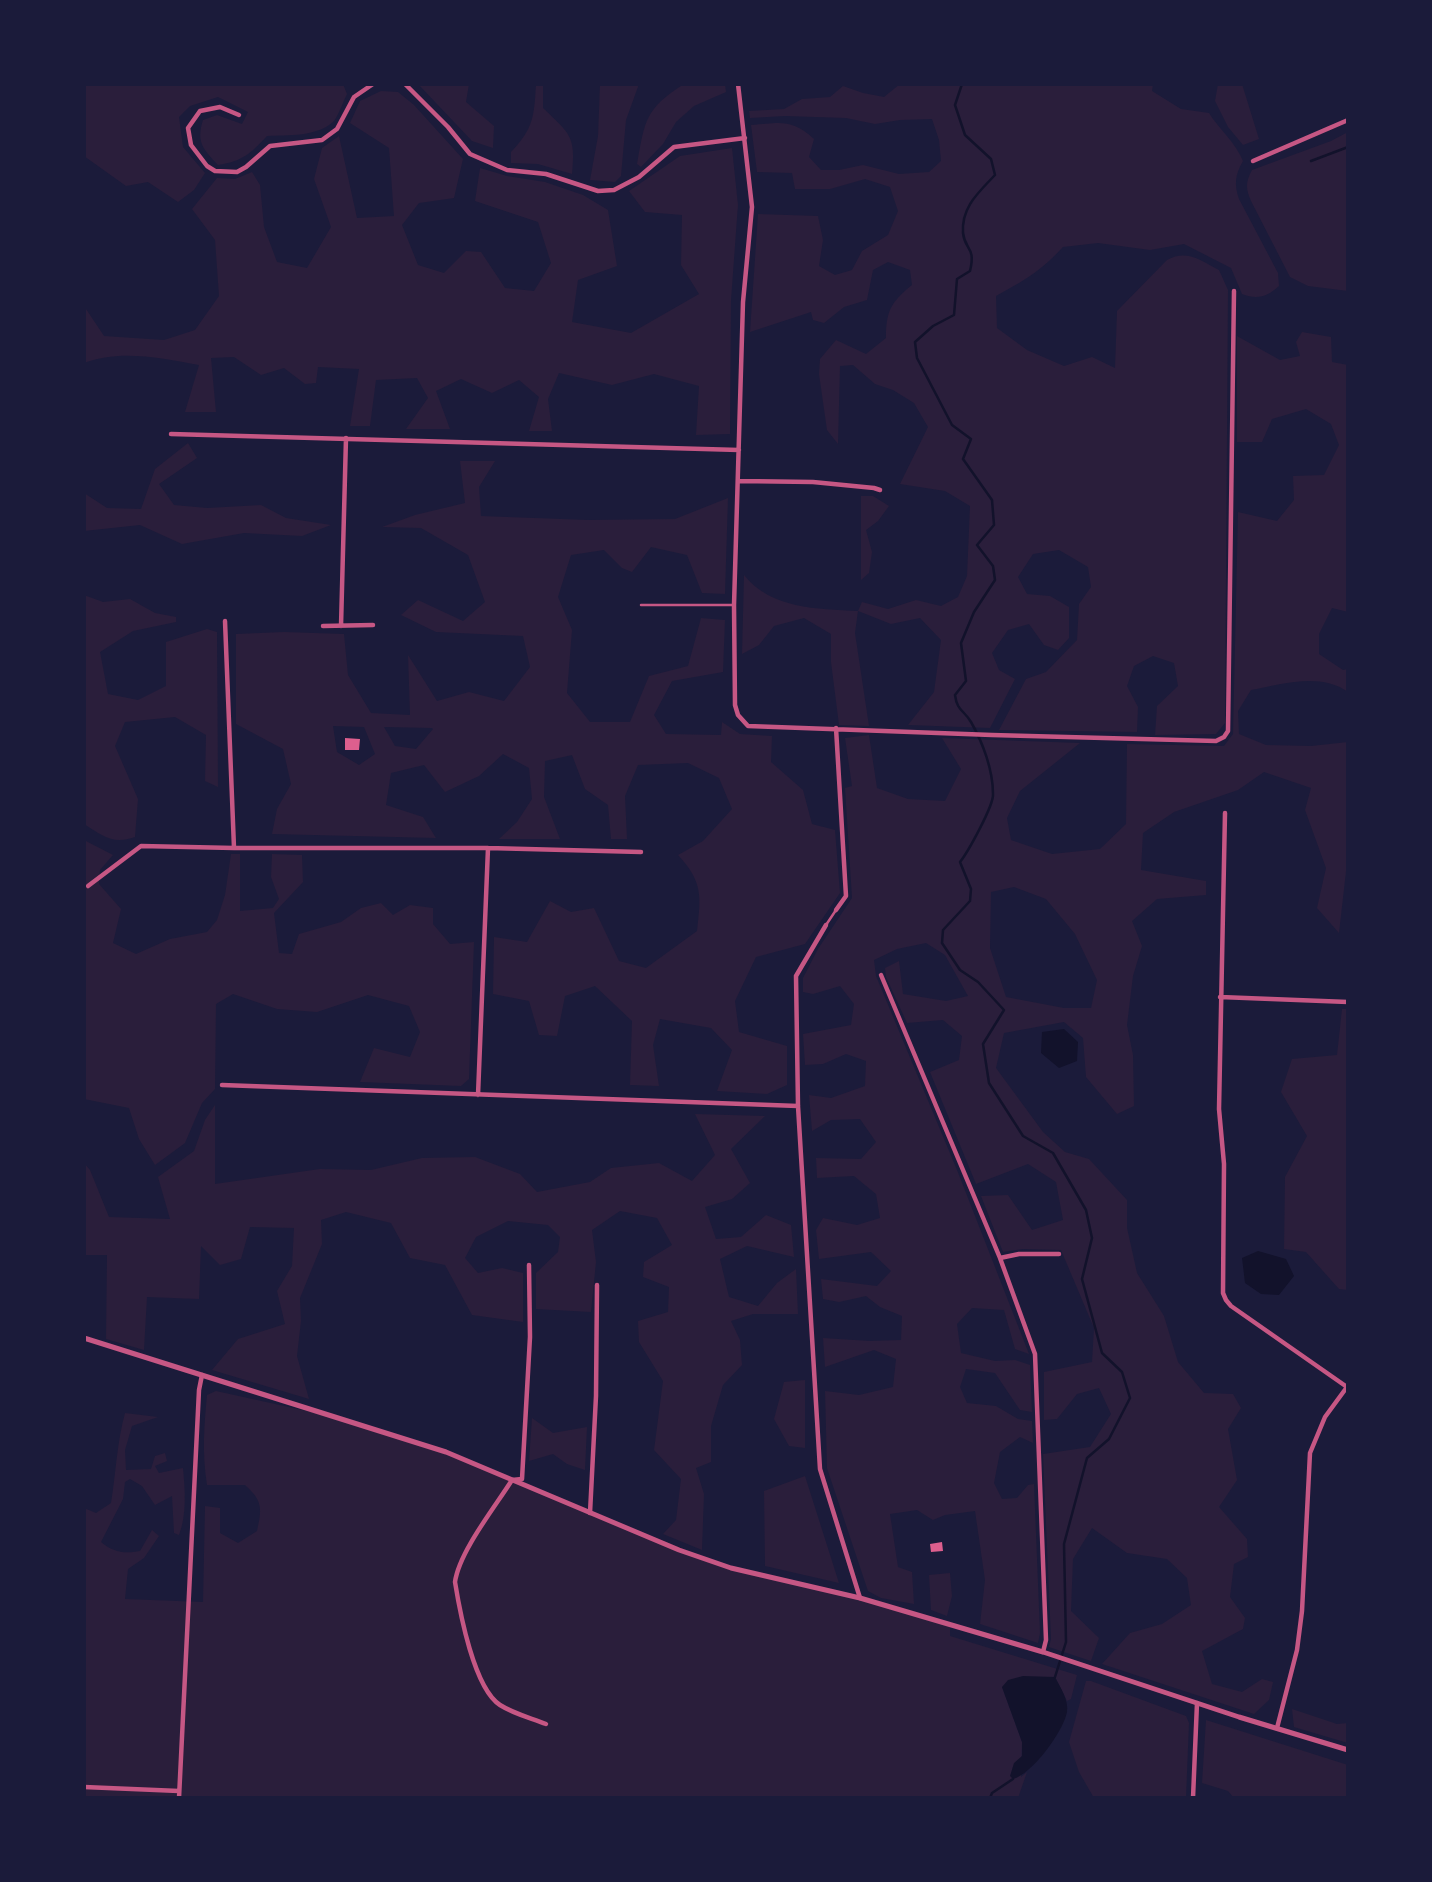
<!DOCTYPE html>
<html>
<head>
<meta charset="utf-8">
<style>
  body { margin:0 }
  #map { position:relative; width:1432px; height:1882px; overflow:hidden; background:#1b1b3a; font-family:"Titillium Web",sans-serif }
  canvas { display:block }
  .frame { position:absolute; inset:0; border:86px solid #1b1b3a; pointer-events:none }
</style>
</head>
<body>
<div id="map">
<canvas width="1432" height="1882"></canvas>
<div class="frame"></div>
</div>
<script>
const ctx = document.querySelector('canvas').getContext('2d');
ctx.lineJoin = 'round';
function fill(path, color) { ctx.fillStyle = color; ctx.fill(path, 'evenodd'); }
function trace(path, color, width, dash) { ctx.strokeStyle = color; ctx.lineWidth = width; ctx.lineCap = dash ? 'butt' : 'round'; ctx.setLineDash(dash || []); ctx.stroke(path); }
fill(new Path2D(`
  M84 84H343L347 94C343 102 339 114 334 121 318 137 287 135 267 136 250 154 243 161 218 165 203 149 196 142 203 120L217 115 242 124 248 112 218 97 190 106 179 117 183 147 205 173 194 190 178 202 148 182 126 186 84 156Z
  M418 84H469L466 102 494 126 493 148 472 141Z
  M536 84H543V108C570 134 576 136 572 174L538 164 511 163V152C534 128 534 116 536 84Z
  M600 84H639L626 120 621 176 615 182 590 180 598 136Z
  M684 84H725L726 92 694 106 676 122 663 144 641 167 637 164C645 120 645 109 684 84Z
  M900 84H1153L1152 91 1181 109 1209 113C1219 129 1236 143 1243 161 1235 175 1234 184 1239 199L1278 273 1279 286C1267 297 1257 300 1242 294L1231 268 1184 244 1150 250 1098 243 1063 247C1041 271 1025 280 996 296L997 328 1027 350 1064 366 1092 357 1115 368 1117 311 1167 260C1187 249 1201 261 1219 270L1228 290 1225 723 1216 734 1155 735 1157 706 1178 686 1174 663 1153 656 1134 666 1127 686 1138 707 1137 732 999 730 1026 679 1046 672 1077 640 1079 604 1091 587 1088 567 1059 550 1033 554 1018 577 1027 594 1050 596 1069 607V638L1058 650 1044 645 1029 624 1008 630 992 653 999 670 1015 679 990 728 908 725 934 692 941 640 920 618 891 624 858 611 855 633 869 726 839 725 831 662V634L804 618 774 626 759 645 742 654 744 575C771 609 817 609 858 611L862 602 888 609 916 600 941 606 958 597 967 576 970 506 945 491 900 484 928 427 914 403 893 390 875 384 853 365 840 366 838 444 827 430 819 374 820 359 836 340 866 354 886 338C886 311 891 302 912 285L910 270 888 262 873 270 867 300 844 307 824 323 813 320 811 312 750 332 758 214 818 216 823 240 819 266 835 275 852 270 862 251 888 235 898 211 890 187 865 179 830 189H795L792 173 757 172 751 125C780 123 791 118 814 139L809 157 821 170H839L863 165 899 174 929 172 941 161 939 140 932 119 900 120 875 124 846 118 785 116 750 118 749 111 784 109 802 99 830 97 843 86 863 93 884 97Z
  M1218 84H1242L1259 139 1243 145 1228 127 1215 101Z
  M381 91 398 92 414 105 463 159 454 198 419 203 402 225 418 265 444 273 466 251 481 252 505 288 534 291 551 263 538 222 475 201 480 168 507 176 545 182 583 195 608 210 617 266 578 280 572 322 631 333 699 294 681 265 682 215 645 212 629 191 680 156 732 148 738 205 731 300 730 434 696 435 699 386 654 374 612 385 559 373 548 399 552 431H529L539 397 519 380 492 393 461 379 436 391 450 429H406L428 398 417 378 376 380 370 426H350L359 369 318 367 316 383 305 384 284 368 261 375 234 357 211 358 216 412H185L199 365C162 358 119 349 84 363V306L104 336 164 340 195 330 219 296 215 240 192 209 217 178 235 179 252 172 260 185 264 227 277 262 307 268 331 227 314 179 322 148 339 136 357 218 394 216 389 148 350 123 360 101Z
  M1348 132V291L1308 286 1290 277 1251 201C1246 189 1245 183 1252 170L1331 141Z
  M1302 332 1331 337 1332 362 1348 365V612L1332 608 1319 634V654L1343 670 1348 669V692C1321 672 1281 684 1251 690L1238 711 1239 734 1266 745 1311 746 1348 742V854L1339 933 1317 908 1326 868 1305 810 1311 788 1264 772 1238 790 1174 812 1143 833 1141 870 1206 881V895L1157 899 1132 921 1142 946 1133 976 1127 1025 1133 1055 1134 1106 1117 1114 1086 1077 1083 1038 1064 1022 1004 1033 996 1068 1043 1132 1065 1152 1089 1159 1127 1200V1228L1137 1273 1164 1316 1178 1362 1204 1393 1233 1394 1241 1408 1228 1429 1237 1480 1219 1507 1247 1539 1248 1557 1234 1564 1230 1597 1245 1618 1243 1629 1202 1651 1212 1684 1242 1692 1262 1679 1273 1682 1269 1700 1254 1714 1102 1664 1130 1633 1162 1624 1191 1605 1187 1578 1167 1559 1127 1553 1092 1528 1073 1559 1071 1611 1099 1638 1091 1661 1049 1647 1051 1639 1043 1454 1090 1447 1111 1414 1099 1388 1077 1394 1057 1419 1044 1420V1372L1092 1362 1094 1328 1061 1250 1023 1249 1003 1252 981 1196 1008 1195 1032 1230 1063 1220 1056 1182 1028 1164 976 1184 930 1072 959 1060 962 1036 943 1020 907 1023 886 977 885 968 899 961 903 994 946 1001 968 996 945 955 926 943 897 949 874 960 876 976 957 1170 1029 1354 1015 1349 1004 1310 972 1308 957 1324 961 1353 995 1361 1015 1360 1030 1365 1032 1412 1020 1410 995 1373 966 1369 960 1387 967 1403 996 1406 1018 1419 1032 1421 1033 1443 1020 1437 1000 1452 994 1483 1002 1499 1017 1498 1028 1485 1034 1484 1040 1633 1038 1643 980 1624 985 1580 975 1511 945 1515 933 1520 917 1510 890 1514 898 1567 912 1572 914 1604 881 1598 868 1591 827 1468 825 1391 859 1395 893 1387 896 1359 874 1350 825 1367 823 1338 870 1341 901 1340 902 1316 880 1307 866 1296 839 1302 823 1299 821 1279 877 1286 891 1271 871 1252 819 1259 816 1230 823 1218 857 1225 880 1218 876 1194 854 1176 817 1178 816 1158 861 1159 876 1142 860 1119 831 1120 812 1131 809 1095 831 1098 865 1086 866 1061 846 1054 823 1064 805 1065 803 1034 851 1025 854 1004 840 986 813 994 803 992V978L818 949 852 898 845 788 852 786 845 738 869 735 877 788 908 799 945 801 961 769 942 738 1080 743 1020 791 1007 818 1011 840 1052 854 1100 849 1126 824 1127 744 1224 746 1233 734 1238 512 1277 521 1294 500 1293 476 1324 475 1339 445 1331 424 1306 409 1272 419 1262 442H1237V336L1280 360 1300 356 1296 342ZM1014 887 1046 899 1075 934 1097 980 1091 1008H1064L1006 997 990 948 991 892Z
  M188 443 197 458 159 484 174 505 207 508 261 505 286 518 331 525 302 536 244 533 182 544 140 525 84 531V493L107 508 141 509 155 469Z
  M460 461H495L479 487 481 516 588 520 675 519 728 498 725 594 702 593 687 555 651 547 632 572 622 568 604 550 571 555 558 597 572 630 567 693 590 722H630L649 676 688 666 701 618 725 620 723 672 672 681 654 715 666 734 721 735 722 722 740 734 772 736 771 762 803 790 812 824 835 830 840 893 805 944 756 957 735 1001 739 1032 787 1046V1085L767 1094 717 1091 732 1050 711 1028 660 1019 653 1045 659 1086 630 1085 632 1021 595 986 565 996 557 1036 539 1035 529 1001 493 994 494 937 527 942 550 901 571 912 594 908 619 961 646 968 697 931C701 896 703 882 678 855L703 841 732 809 719 778 688 763 638 765 625 796 627 839H611L608 805 585 789 572 755 545 761 544 797 560 839H499L517 822 532 799 529 768 503 754 479 776 445 792 424 765 391 773 386 805 423 817 436 838 272 834 277 809 291 784 283 749 236 724V634L284 632 344 634 348 675 371 713 410 715 408 655 437 701 469 692 504 701 530 667 523 636 436 632 401 615 418 600 463 621 485 602 468 555 421 528 382 527 415 515 465 503ZM333 726 364 727 375 754 359 765 337 752ZM384 727 432 728 433 729 416 749 395 746Z
  M861 496H873L889 506 878 521 866 530 872 552 869 573 861 580Z
  M84 595 103 602 130 599 155 613 176 617V622L133 631 100 652 108 694 138 700 166 686V642L207 629 217 632 218 787 205 781 206 735 175 717 125 722 115 746 138 799 135 837C113 845 103 836 84 824Z
  M84 840 113 855 100 870 99 884 121 909 113 943 136 954 170 939 207 932 217 920 225 895 231 854H240V911L273 908 279 899 271 877 272 854 302 855 303 882 274 913 279 953 292 954 299 934 341 922 361 908 381 903 393 915 410 905 433 908V924L450 944 474 942 469 1079 461 1086 360 1082 374 1048 410 1057 420 1032 409 1006 368 995 317 1012 277 1009 233 994 216 1004 215 1089 202 1103 185 1143 155 1165 139 1139 129 1108 84 1099Z
  M1342 1009H1348V1290L1339 1289 1306 1252 1284 1249 1285 1177 1307 1136 1281 1092 1292 1059 1337 1055Z
  M215 1105V1184L320 1169 371 1170 422 1158 475 1157 520 1174 537 1192 590 1182 611 1168 659 1163 692 1181 715 1155 695 1114 765 1116 731 1149 750 1183 732 1199 705 1207 716 1239 741 1237 766 1215 791 1225 794 1257 747 1246 720 1259 729 1297 758 1306 777 1283 796 1269 798 1314H753L731 1321 740 1340 742 1365 723 1385 711 1426V1462L696 1468 704 1494 702 1550 663 1534 676 1520 681 1479 654 1450 663 1381 639 1342 638 1321 668 1312 669 1287 643 1277 644 1262 672 1245 657 1218 620 1211 592 1230 596 1262 591 1312 536 1309V1273L558 1252 560 1237 548 1225 508 1221 476 1237 465 1258 478 1273 502 1268 523 1273V1322L472 1315 445 1265 410 1258 391 1223 346 1212 321 1220 322 1244 300 1298 301 1321 297 1356 309 1399 212 1370 238 1339 285 1324 277 1291 292 1266 294 1228 250 1227 241 1259 220 1265 201 1246 199 1299 147 1297 144 1350 106 1339 107 1255H84V1163L90 1170 109 1217 170 1219 158 1177 194 1151 205 1120Z
  M805 1380V1448L789 1446 774 1419 784 1382Z
  M216 1391 348 1420 409 1439 731 1568 860 1598 950 1625V1636L1077 1675 1071 1699 1067 1701 1055 1677 1002 1687 1022 1742 1021 1777 1027 1772 1018 1798H84V1508L96 1513 111 1503C116 1472 117 1442 125 1413L158 1417 132 1426 125 1450 126 1470 151 1469 155 1456 165 1453 167 1461 155 1466 159 1473 183 1468C185 1489 187 1515 179 1535L174 1533 172 1496 155 1505 142 1486 130 1479 125 1482 123 1499 101 1542C113 1552 124 1554 140 1551L152 1530 159 1536 144 1558 128 1569 125 1599 203 1602 205 1506 220 1508V1533L238 1543 257 1531C262 1509 263 1501 245 1485H207C202 1452 204 1427 207 1395Z
  M532 1418 553 1433 587 1427 585 1470 567 1464 553 1454 529 1461Z
  M805 1476 839 1583 765 1566 764 1491Z
  M950 1573 952 1596 947 1616 931 1610 929 1575Z
  M1086 1681H1091L1186 1716 1189 1723 1186 1798H1094L1079 1772 1069 1742Z
  M1292 1709 1337 1724 1348 1723V1743L1294 1727Z
  M1206 1720 1348 1765V1798H1234L1228 1791 1202 1783Z`), '#2a1e3b');
fill(new Path2D(`
  M1064 1029 1078 1042 1077 1061 1059 1068 1041 1053 1042 1032Z
  M1258 1251 1286 1259 1294 1276 1279 1295 1261 1294 1245 1283 1242 1258Z
  M1023 1676 1055 1677C1060 1687 1069 1700 1067 1712 1063 1732 1032 1774 1013 1779L1010 1776 1014 1763 1022 1756V1742L1002 1687 1008 1680Z`), '#12122b');
trace(new Path2D(`
  M962 84 955 105 965 135 991 159 995 175C979 192 961 207 963 233 965 251 976 246 970 271L957 279 954 315 933 326 915 342 917 358 952 425 971 439 963 459 992 500 994 525 977 545 993 566 995 580 974 612 961 643 966 681 955 695C957 711 964 710 971 722 983 743 993 770 993 794 994 805 968 852 960 862L971 889 970 901 943 930 942 943 960 970 978 982 1004 1010 983 1044 989 1083 1023 1136 1053 1153 1086 1210 1092 1238 1082 1279 1102 1353 1122 1372 1130 1398 1109 1439 1087 1458 1064 1544 1066 1642 1055 1677
  M1311 161 1348 147
  M990 1798 992 1793 1013 1779`), '#12122b', 2.5);
fill(new Path2D(`
  M345 738 360 739 359 750H345Z
  M942 1542 943 1551 931 1552 930 1544Z`), '#dd5f8e');
trace(new Path2D(`
  M641 605H734
  M826 925 836 910`), '#c65784', 2.5);
trace(new Path2D(`
  M405 84 448 127 470 154 507 170 546 174 598 191 614 190 639 177 674 147 745 138
  M738 84 752 207 743 302 734 605 735 705 738 715 748 726 992 735 1216 741 1224 737 1228 731 1234 291
  M239 115 220 107 200 111 188 128 191 145 207 166 215 171 237 172 246 167 270 146 322 140 337 129 354 97 373 84
  M1253 161 1348 120
  M171 434 739 450
  M739 481 813 482 874 488 880 490
  M225 621 234 848
  M323 626 373 625
  M341 626 346 438
  M1225 813 1219 1109 1224 1164 1223 1293 1226 1300 1231 1306 1347 1387
  M88 886 141 846 234 848H488L641 852
  M836 910 846 896 836 728
  M826 925 796 976 798 1106 820 1469 860 1598
  M881 975 1000 1258 1035 1354 1046 1640 1043 1652
  M1220 997 1348 1002
  M222 1085 798 1106
  M478 1095 488 848
  M1000 1258 1019 1254H1059
  M529 1265 530 1337 522 1479 512 1480C495 1507 459 1552 455 1582 460 1613 474 1688 500 1705 514 1714 531 1718 546 1724
  M590 1513 596 1396 597 1285
  M1277 1728 1297 1650 1302 1611 1310 1453 1325 1417 1347 1387
  M84 1787 179 1791
  M179 1798 199 1390 202 1375
  M1193 1798 1197 1703`), '#c65784', 4.5);
trace(new Path2D(`
  M84 1338 446 1452 679 1550 731 1568 860 1598 1043 1652 1239 1717 1348 1750`), '#c65784', 5);
</script>
</body>
</html>
